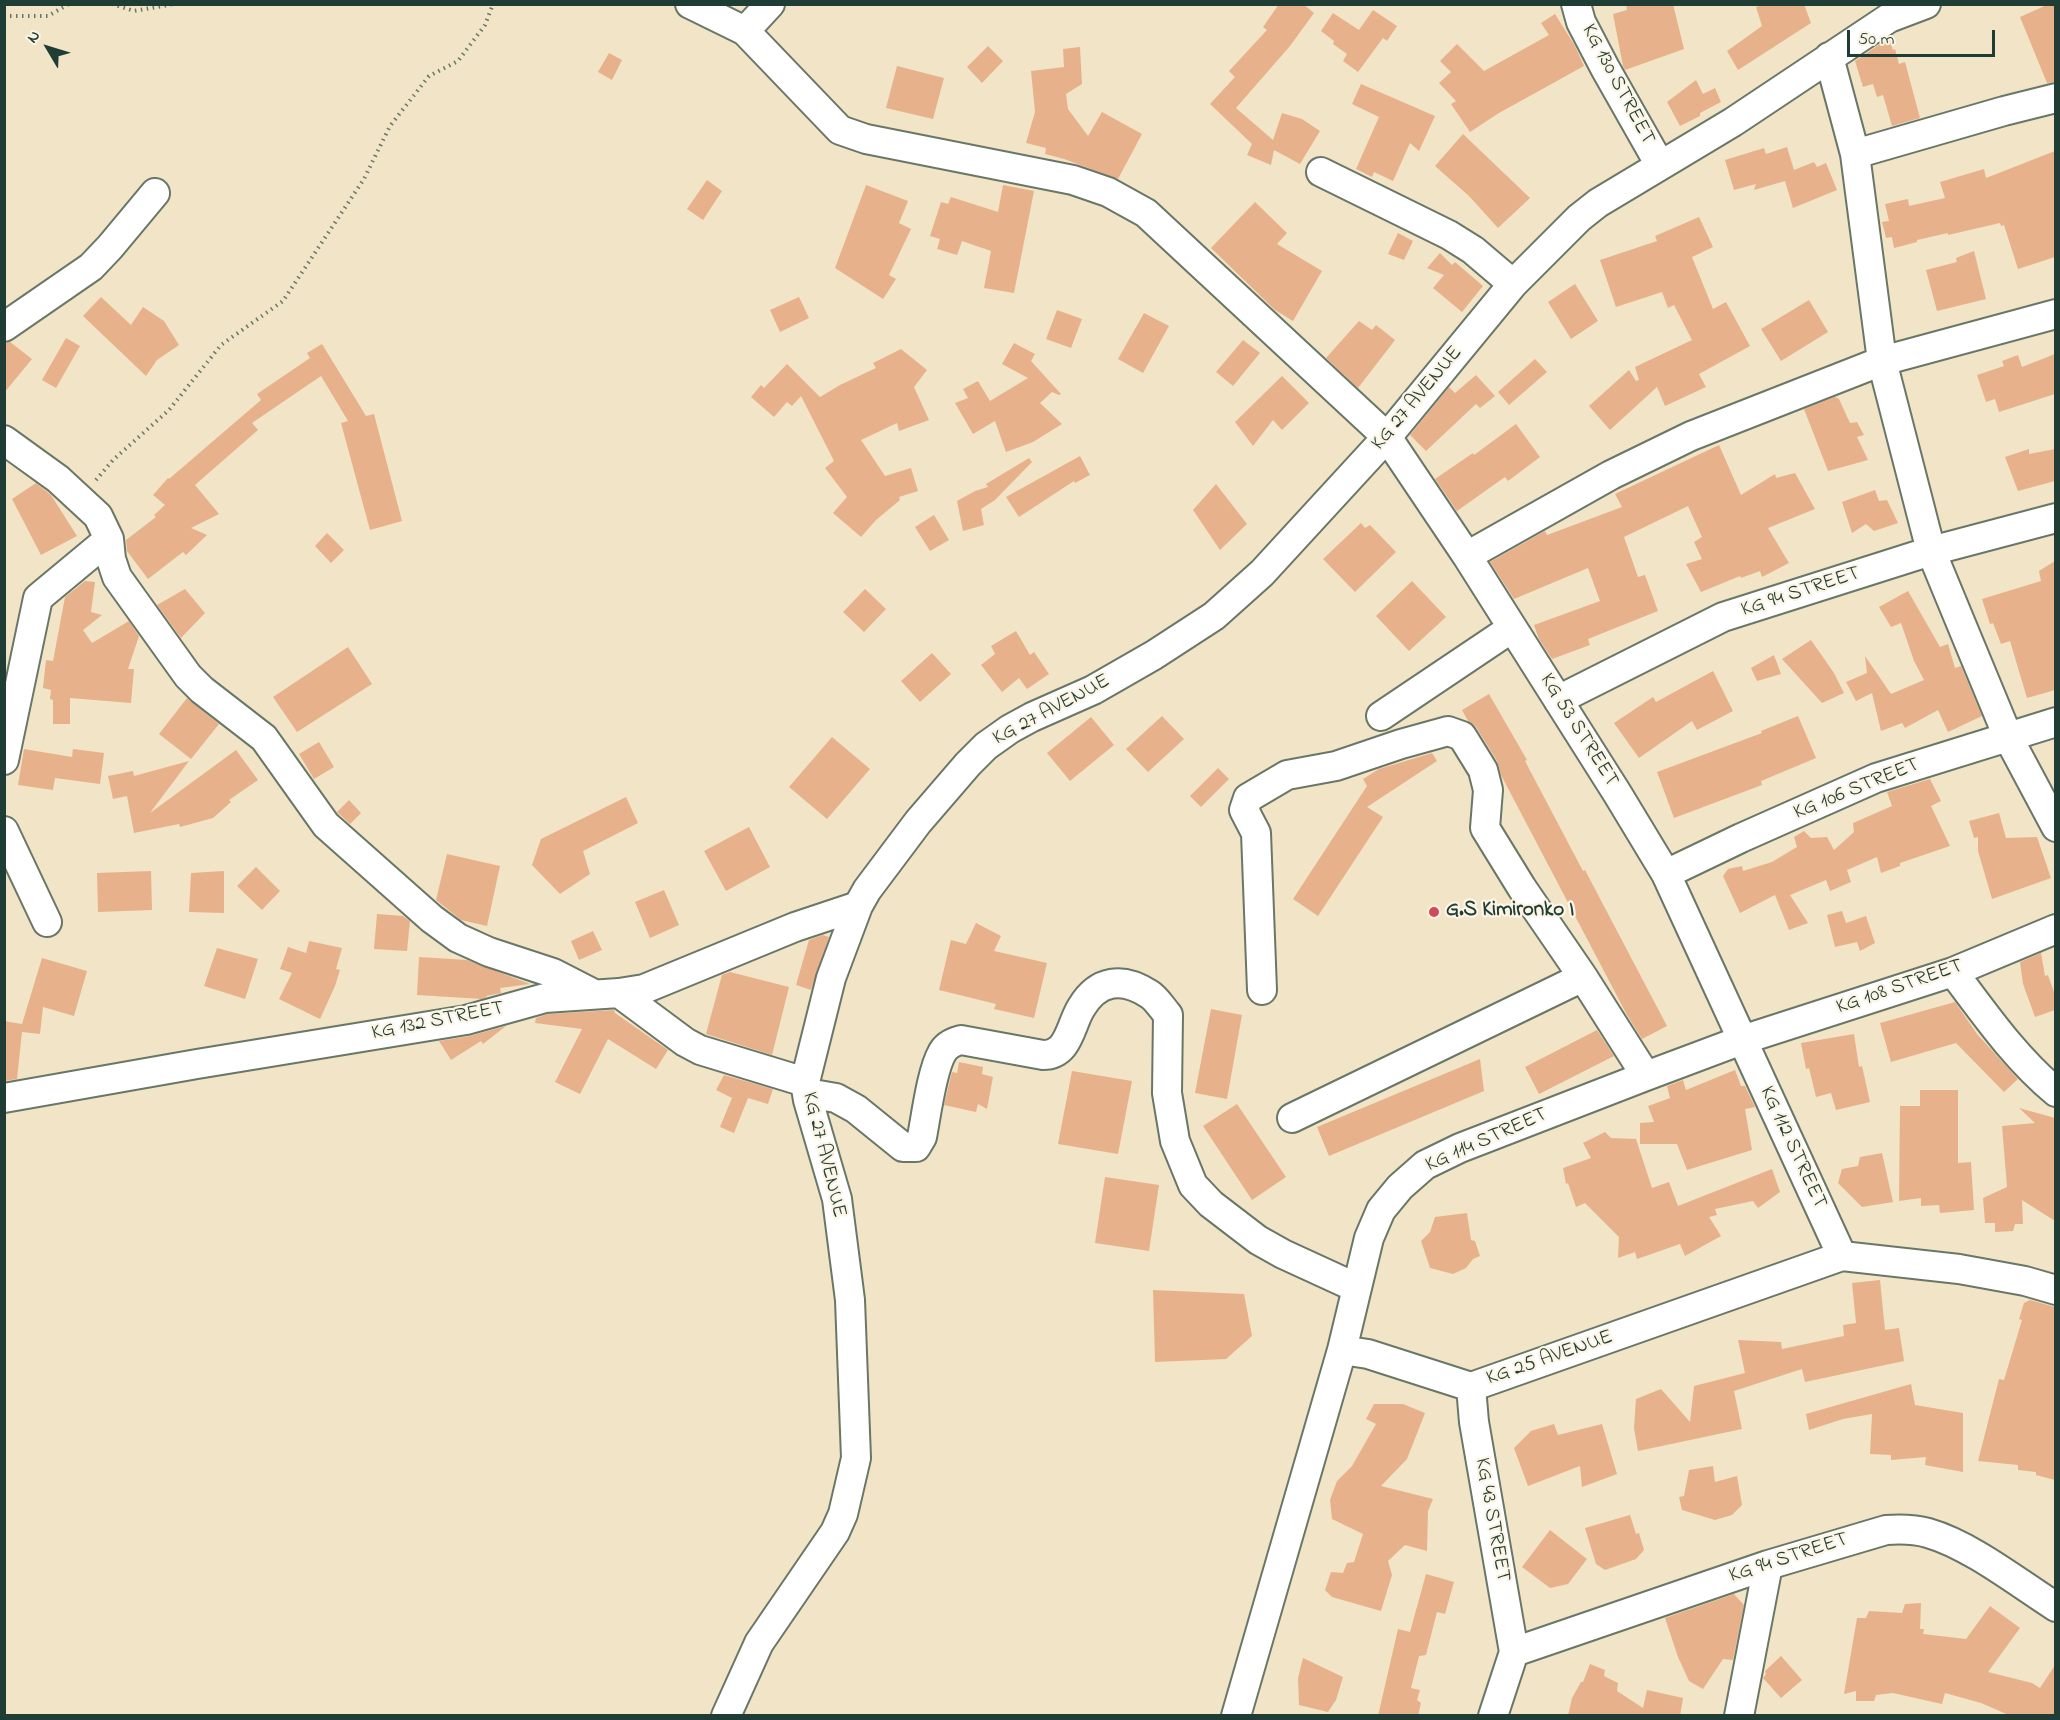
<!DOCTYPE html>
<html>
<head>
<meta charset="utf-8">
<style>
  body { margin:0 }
  #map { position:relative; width:2060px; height:1720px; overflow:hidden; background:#f2e4c6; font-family:"Indie Flower",sans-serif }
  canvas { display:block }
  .frame { position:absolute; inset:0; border:6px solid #1f3d34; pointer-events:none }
  .north { position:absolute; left:18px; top:18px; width:60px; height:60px; -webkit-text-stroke:4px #fcf5e5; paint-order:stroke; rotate:308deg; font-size:16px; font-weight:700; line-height:24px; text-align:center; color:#1f3d34 }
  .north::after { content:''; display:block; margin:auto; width:21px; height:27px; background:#1f3d34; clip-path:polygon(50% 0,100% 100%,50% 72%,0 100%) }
  .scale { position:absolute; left:1847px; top:30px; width:148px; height:27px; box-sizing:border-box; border:3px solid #1f3d34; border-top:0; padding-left:8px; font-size:18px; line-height:21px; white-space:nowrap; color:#1f3d34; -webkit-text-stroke:4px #fcf5e5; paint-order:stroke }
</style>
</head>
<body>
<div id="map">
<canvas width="2060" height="1720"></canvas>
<div class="frame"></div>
<div class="north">N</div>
<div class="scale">50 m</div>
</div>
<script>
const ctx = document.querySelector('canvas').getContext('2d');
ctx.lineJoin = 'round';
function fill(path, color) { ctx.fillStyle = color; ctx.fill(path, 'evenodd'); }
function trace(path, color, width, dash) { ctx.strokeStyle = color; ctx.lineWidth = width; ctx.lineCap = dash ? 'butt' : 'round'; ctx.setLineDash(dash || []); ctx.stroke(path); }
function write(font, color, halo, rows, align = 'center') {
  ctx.font = font + ' "Indie Flower",sans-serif'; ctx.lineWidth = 4.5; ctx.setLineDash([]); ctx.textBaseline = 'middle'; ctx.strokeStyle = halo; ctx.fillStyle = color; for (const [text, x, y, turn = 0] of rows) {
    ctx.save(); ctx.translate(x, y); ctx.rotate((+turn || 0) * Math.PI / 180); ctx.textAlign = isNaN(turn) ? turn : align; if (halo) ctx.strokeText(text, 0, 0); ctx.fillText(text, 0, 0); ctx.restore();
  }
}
fill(new Path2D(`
  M1279 4H1303L1314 13 1290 46 1236 108 1273 140 1282 113 1302 119 1320 131 1300 164 1274 150 1271 165 1247 155 1252 144 1210 104 1235 77 1229 71 1267 30 1263 27Z
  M1626 4H1673L1684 49 1625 70 1623 66 1613 14 1627 10Z
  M1765 4H1804L1811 23 1738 70 1727 51 1762 26 1756 7Z
  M2049 4H2055V82L2047 83 2020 17Z
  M1373 10 1397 26 1387 41 1383 38 1358 72 1343 61 1347 54 1333 44 1334 41 1321 31 1333 13 1359 30Z
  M1555 14 1575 46 1584 66 1499 113 1470 132 1451 104 1456 101 1439 83 1451 72 1440 61 1457 44 1484 71 1549 35 1541 23Z
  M1889 38 1893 50 1895 49 1899 64 1905 62 1920 118 1892 126 1883 95 1877 97 1873 84 1863 87 1855 61Z
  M988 46 1003 61 982 83 967 67Z
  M1080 47 1082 84 1066 94 1068 109 1088 136 1102 112 1142 134 1118 179 1064 159 1045 154 1046 148 1026 143 1035 112 1031 71 1064 67 1063 49Z
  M609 53 622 60 612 80 598 72Z
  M897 66 944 78 933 119 886 108Z
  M1696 80 1703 94 1715 88 1721 102 1700 113V116L1680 126 1667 102Z
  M1361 84 1435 116 1419 151 1410 143 1393 181 1374 172 1372 177 1356 169 1379 117 1352 104Z
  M1463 134 1530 198 1498 228 1469 196 1435 166Z
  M1787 147 1794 170 1814 162 1817 167 1826 163 1837 190 1793 208 1785 181 1754 190 1756 184 1734 190 1725 160 1764 148 1766 154Z
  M2055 151V257L2018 269 2004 225 2001 226 2000 223 1948 235V233L1917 240V242L1894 248 1892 237 1886 238 1882 222 1889 221 1885 204 1908 199 1909 206 1945 198 1940 182 1984 169 1986 178Z
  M707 180 722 191 703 220 687 209Z
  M866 185 908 201 899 223 911 229 889 275 896 279 883 299 835 268Z
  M1003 185 1034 191 1014 293 984 288 991 251 962 241 957 255 937 249 940 239 930 236 941 202 948 204 951 197 998 212Z
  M1255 202 1287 233 1277 244 1322 271 1293 321 1275 310 1211 248Z
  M1699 217 1713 247 1692 257 1713 309 1726 302 1750 346 1699 374 1706 387 1665 406 1657 387 1610 430 1589 406 1629 370 1636 381 1639 380 1635 367 1692 340 1674 305 1668 308 1662 292 1616 307 1600 260 1657 241 1655 236Z
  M1398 233 1413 241 1404 260 1388 254Z
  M1974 251 1986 299 1937 311 1926 270 1957 262 1956 258Z
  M1440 253 1452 265 1455 262 1483 286 1462 312 1433 288 1444 275 1427 268Z
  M1575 284 1598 321 1571 339 1548 302Z
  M101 297 131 325 143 307 164 321 179 345 157 360 146 376 83 316Z
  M799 297 809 318 780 332 770 310Z
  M1809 300 1828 332 1781 361 1761 329Z
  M1057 310 1082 319 1071 348 1046 339Z
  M1144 313 1169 326 1143 373 1118 359Z
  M1359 321 1372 330 1376 325 1395 340 1358 388 1326 358Z
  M66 338 80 346 56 388 42 380Z
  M1243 340 1260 353 1233 386 1216 372Z
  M10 342 32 359 4 393V343Z
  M1014 343 1035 354 1031 361 1061 394 1059 395 1052 392 1040 403 1062 424 1033 442 1006 452 995 421 973 434 955 403 968 398 963 389 978 381 990 401 1028 378 1002 364Z
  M322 344 366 416 374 414 402 521 370 530 341 423 348 421 321 376 252 423 258 430 195 485 219 514 191 528 207 535 186 555 183 552 148 579 127 551 126 540 156 517 154 515 165 505 153 495 168 478 169 479 261 400 257 394 310 358 307 353Z
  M901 349 927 370 914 387 929 420 899 431 897 423 861 440 885 476 911 468 918 491 899 497 900 500 876 520 861 537 833 513 847 497 825 468 834 461 801 396 792 406 787 402 774 417 751 397 761 385 764 388 787 364 820 397 840 385 876 368 873 363Z
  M2055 354V394L1999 412 1995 399 1986 402 1977 375 2004 366 2002 361 2018 355 2022 367Z
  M1535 359 1547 372 1509 405 1498 392Z
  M1476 375 1495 396 1480 408 1476 404 1426 451 1410 435 1449 387 1455 393Z
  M1282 376 1309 403 1282 430 1273 420 1253 446 1235 422Z
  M1835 397 1839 399 1850 423 1857 422 1864 435 1857 437 1868 460 1828 471 1804 409Z
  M1516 424 1540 457 1508 481 1505 477 1457 511 1435 479 1473 453 1474 455Z
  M1719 445 1741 495 1775 474 1776 478 1795 473 1815 509 1768 528 1789 563 1762 577 1760 571 1741 578 1740 576 1701 592 1686 564 1702 559 1694 542 1702 537 1688 506 1624 537 1638 577 1645 575 1658 611 1588 639 1590 645 1552 659 1539 639 1534 625 1600 601 1588 568 1514 599 1490 562 1545 531 1547 535 1622 507 1615 494Z
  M2029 449V454L2055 449V481L2018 491 2005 457Z
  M1080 456 1090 475 1075 483 1074 481 1019 517 1006 497Z
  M1029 458 1032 462 995 500 981 509 984 525 963 531 957 501 975 491 988 487 986 484Z
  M36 483 51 495 77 536 41 555 12 499Z
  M1216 484 1247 524 1220 550 1193 510Z
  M1875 490 1879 501 1887 500 1898 523 1874 531 1866 524 1852 533 1842 502Z
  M934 515 949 540 930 551 915 527Z
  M1361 523 1365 528 1370 525 1396 552 1355 592 1323 559Z
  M327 533 344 550 331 563 315 546Z
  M2055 561V690L2027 698 2010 641 2001 644 1993 623 1990 624 1982 599 2041 581 2039 571Z
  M85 581 95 582 91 612 102 615 83 630 92 643 129 621 139 636 128 669H134L131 703 70 698V724H53V700L50 699 51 690 43 688 46 660 53 661 65 597Z
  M1412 581 1446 617 1409 651 1376 616Z
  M185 589 205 613 181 638 157 605Z
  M865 589 886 609 864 632 843 612Z
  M1908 591 1940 647 1948 644 1955 668 1961 666 1982 716 1948 732 1938 710 1905 728 1902 723 1881 731 1872 693 1856 701 1846 682 1867 673 1865 656 1891 694 1924 680 1914 661 1901 623 1891 627 1879 607Z
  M1016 631 1030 655 1034 652 1049 674 1027 689 1019 678 1002 692 981 665 995 654 991 646Z
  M1811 640 1834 673 1844 693 1822 703 1782 659Z
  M348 647 372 684 297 732 273 697Z
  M932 653 951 674 920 702 901 681Z
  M1774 655 1781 674 1757 681 1751 668Z
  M1713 671 1733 711 1697 730 1692 721 1639 758 1614 723 1653 697 1656 702Z
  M1489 694 1527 760 1525 761 1583 871 1585 870 1667 1026 1642 1039 1627 1015 1501 775 1497 761 1476 727 1468 721 1462 710Z
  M187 698 219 724 191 759 159 734Z
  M1162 716 1184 739 1148 772 1126 749Z
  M1798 716 1816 758 1761 781 1762 785 1674 818 1657 772 1762 733 1761 731Z
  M1091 717 1114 745 1070 781 1047 753Z
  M832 737 870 769 827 819 789 787Z
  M319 742 334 767 314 779 299 754Z
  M24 749 72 757 73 749 104 753 100 784 55 778 53 790 18 785Z
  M236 750 258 780 229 800 231 802 213 818 180 827 179 824 134 833 127 796 113 799 108 776 133 771 134 776 189 761 150 813Z
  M1432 753 1437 761 1367 807 1383 817 1318 916 1293 899 1367 786 1363 779 1379 769Z
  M1218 768 1229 779 1201 807 1190 796Z
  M1930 779 1941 801 1931 806 1950 846 1900 863V866L1881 873 1877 857 1847 870 1851 882 1830 891 1826 880 1790 895 1808 923 1789 930 1775 895 1740 913 1723 876 1728 869 1742 866 1743 871 1772 862 1797 847 1794 837 1804 831 1811 838 1827 837 1834 850 1854 832 1853 823 1892 806 1887 792Z
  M626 797 638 823 583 851 590 874 560 894 532 865 541 839Z
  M349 800 361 813 350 824 337 812Z
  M1999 813 2006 838 2037 837 2051 878 1992 899 1978 851V837L1974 838 1969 821Z
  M749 827 770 867 726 891 704 851Z
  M447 854 500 866 487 926 461 920 436 900Z
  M256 867 280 891 262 910 237 886Z
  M151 871 152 910 98 912 97 873Z
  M224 871V913L189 912 191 873Z
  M664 890 679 925 650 938 635 902Z
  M1842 911 1846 923 1866 916 1875 943 1860 951 1857 942 1835 947 1827 915Z
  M377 914 403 916 410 921 407 951 374 949Z
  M976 923 1001 936 994 951 1047 963 1034 1018 994 1009 996 1004 939 990 951 940 966 944Z
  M593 931 602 950 579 960 571 941Z
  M823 935 829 937 811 990 796 985 809 940Z
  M309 941 342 948 336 969 340 970 335 986 320 1019 279 999 292 973 280 969 288 947 306 953Z
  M217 948 258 959 245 999 204 986Z
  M2041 953 2045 976 2048 975 2055 995V1010L2035 1017 2023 984 2020 962Z
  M419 957 467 960 530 984 500 988 501 993 486 996 487 997 482 999 417 995Z
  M42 958 87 971 74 1016 43 1007 40 1034 22 1032 17 1079 4 1081V1021L22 1024Z
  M730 972 789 987 772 1055 706 1034 722 975Z
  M1955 1002 1977 1034 2018 1079 2004 1092 1956 1043 1891 1062 1880 1023Z
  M1211 1009 1242 1015 1227 1099 1195 1093Z
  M614 1010 615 1013 668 1050 656 1069 608 1039 580 1094 555 1082 582 1029 535 1023 536 1018 548 1014Z
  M506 1026 483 1044 481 1041 451 1060 439 1041 470 1036Z
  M1597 1030 1614 1056 1539 1094 1525 1067Z
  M1854 1034 1859 1067 1862 1066 1870 1102 1836 1110 1831 1093 1816 1097 1809 1068 1806 1069 1801 1043Z
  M1480 1059 1484 1091 1329 1156 1317 1127Z
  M959 1062 983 1067 982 1074 993 1077 987 1109 978 1104 976 1112 944 1105 952 1072 957 1073Z
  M1735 1070 1741 1086H1745L1755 1107 1745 1109 1752 1150 1687 1170 1677 1144H1640V1123L1654 1122 1648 1106 1670 1098 1667 1086 1683 1080 1686 1090Z
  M1072 1071 1132 1081 1118 1154 1058 1144Z
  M724 1075 773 1089 768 1104 748 1098 734 1133 720 1127 732 1098 716 1090Z
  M1920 1090H1958V1163L1971 1162 1974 1210 1940 1213 1939 1205 1921 1206V1198L1899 1201 1900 1106H1920Z
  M1237 1104 1286 1177 1252 1200 1203 1126Z
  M2019 1108 2055 1118V1221L2022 1200 2023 1224H2015L2013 1231 1995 1232V1223H1985L1983 1198 2007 1187 2002 1126 2035 1123Z
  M1605 1132 1611 1138 1636 1139 1652 1188 1669 1182 1678 1206 1772 1169 1780 1192 1758 1208 1753 1201 1715 1209 1717 1215 1709 1217 1721 1236 1685 1256 1680 1244 1637 1259 1635 1252 1618 1258 1619 1237 1585 1203 1576 1207 1568 1183 1566 1184 1563 1168 1591 1158 1583 1143Z
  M1882 1153 1893 1202 1862 1207 1838 1183 1842 1169 1858 1166 1860 1157Z
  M1105 1177 1159 1185 1149 1251 1095 1243Z
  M1467 1213 1471 1240 1475 1241 1480 1256 1473 1259 1466 1268 1453 1274 1430 1268 1421 1241 1430 1232 1435 1217Z
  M1880 1280 1885 1330 1899 1328 1904 1361 1805 1382 1802 1369 1734 1391 1742 1429 1638 1451 1634 1428 1636 1399 1661 1389 1690 1422 1694 1386 1745 1373 1738 1340 1781 1342 1782 1349 1844 1336 1843 1325 1856 1323 1852 1283Z
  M1153 1290 1244 1294 1252 1336 1226 1359 1155 1362Z
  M2030 1300 2055 1307V1480L2036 1475V1472L2018 1470V1465L1978 1461 1999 1379 2004 1380 2022 1320 2019 1319 2024 1303Z
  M1911 1384 1915 1405 1963 1413V1472L1925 1465 1926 1457 1891 1460V1455L1870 1454 1872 1414 1843 1419 1809 1430 1806 1414Z
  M1374 1404H1403L1425 1413 1407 1459 1381 1486 1433 1499 1428 1511 1427 1551 1405 1545 1388 1561 1392 1575 1381 1611 1332 1597 1325 1590 1331 1572 1343 1573 1347 1563 1354 1562 1363 1534 1332 1519 1330 1500 1337 1481 1352 1466 1376 1424 1366 1419Z
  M1554 1424 1558 1435 1602 1424 1617 1474 1582 1487 1580 1466 1528 1486 1514 1448 1531 1431Z
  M1713 1466 1715 1482 1737 1476 1742 1505 1732 1515 1715 1520 1682 1510 1679 1497 1684 1496 1689 1470Z
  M1630 1515 1636 1534 1639 1533 1644 1550 1636 1559 1605 1570 1596 1564 1585 1528Z
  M1550 1530 1587 1559 1568 1584 1550 1588 1522 1567Z
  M1426 1574 1454 1582 1445 1614 1437 1612 1426 1655 1419 1656 1411 1688 1420 1690 1417 1700 1421 1703 1418 1716H1378L1398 1629 1410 1632Z
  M1734 1594 1744 1605 1733 1660 1723 1659 1703 1689 1689 1681 1678 1657 1665 1618Z
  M1921 1603 1920 1629H1924L1923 1634 1966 1639 1990 1606 2020 1628 1988 1672 2032 1683 2040 1688 2055 1665V1716H2011L1981 1703 1945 1693 1942 1704 1893 1693 1876 1695 1874 1701H1856V1691L1844 1694 1857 1618H1866L1869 1611 1902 1613 1905 1604Z
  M1781 1656 1802 1680 1781 1698 1763 1678 1766 1674 1765 1671Z
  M1303 1658 1343 1677 1336 1700 1328 1712 1299 1705 1298 1678Z
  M1590 1664 1605 1670 1604 1676 1618 1683 1617 1691 1643 1708 1647 1690 1683 1698 1680 1716H1568L1572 1698 1581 1682H1583Z`), '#e7b28b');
const minor = new Path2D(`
  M690 4 745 31 840 130 866 139 1073 180 1108 192 1146 213 1387 437 1467 556 1617 793 1666 874 1842 1256
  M1576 4 1581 22 1605 68 1660 165
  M745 31 770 4
  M1829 57 1855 154 1882 361 1931 551 2008 737 2056 827
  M1855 154 2004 111 2056 98
  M1321 172 1449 235 1473 250 1513 284
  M4 327 91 267 110 247 155 193
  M4 440 58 479 98 516 109 539 111 559 117 577 188 676 202 690 264 738 326 825 432 919 458 938 489 952 553 973 592 993
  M1467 556 1611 475 1691 436 1882 361 2056 314
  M1558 700 1723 617 1931 551 2056 518
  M1381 716 1512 628
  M4 760 38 598 109 539
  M4 831 47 922
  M1666 874 1741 838 1876 778 2056 722
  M1953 972C1985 1014 2014 1057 2056 1092
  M1262 990 1256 833 1244 810 1248 798 1287 775 1336 766 1401 744 1448 731 1462 736 1483 770 1488 790 1485 828 1522 888 1583 977 1646 1076
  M619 993 685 1042 700 1050 805 1082
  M807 1093 836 1098 856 1109 903 1147H916L922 1137C926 1116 932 1070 942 1053 946 1045 953 1042 961 1040L1043 1055C1069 1055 1070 1026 1081 1008 1098 979 1123 977 1149 994 1156 998 1162 1008 1168 1015L1167 1093 1175 1141 1193 1185 1211 1204 1258 1240 1283 1254 1357 1288
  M4 1098 197 1064 466 1020 545 998 619 993 644 989 795 927 858 906
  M1292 1118 1583 977
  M1342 1350 1369 1238 1381 1210 1400 1187 1425 1165 1460 1148 1646 1076 1742 1040 1953 972 2056 929
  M1471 1387 1474 1422 1514 1652 1493 1716
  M1514 1652 1768 1565 1886 1530C1900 1529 1914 1529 1928 1533 1970 1545 2017 1582 2056 1607
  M726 1716 759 1643 835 1532 843 1514 856 1458 850 1300 837 1199 808 1100 805 1082 831 978 858 906 867 890 918 822 968 764 986 746 1010 729 1032 717 1093 690 1154 655 1214 616 1262 573 1387 437 1513 284 1579 218 1598 203 1733 122 1889 18 1926 4
  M1236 1716 1342 1350 1368 1354 1471 1387 1842 1256 1959 1269 2025 1281 2056 1290
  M1739 1716 1768 1565`);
trace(minor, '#697767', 32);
trace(new Path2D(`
  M112 4 134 11 174 4
  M4 16H48L69 4
  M96 480 113 460 169 410 221 345 283 301 364 179 390 126 429 76 458 61 485 25 493 4`), '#697767', 4, [1.5, 4.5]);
trace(minor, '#fff', 28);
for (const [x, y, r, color] of [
  [1434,912,6,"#d1495b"]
]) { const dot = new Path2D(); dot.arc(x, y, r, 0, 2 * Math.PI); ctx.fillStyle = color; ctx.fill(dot); trace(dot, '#fcf5e5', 2); }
write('21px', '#1f3d34', '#fcf5e5', [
  ["KG 130 STREET",1617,85,62],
  ["KG 27 AVENUE",1418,399,-50],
  ["KG 94 STREET",1801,593,-18],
  ["KG 27 AVENUE",1052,711,-28],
  ["KG 53 STREET",1578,731,58],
  ["KG 106 STREET",1857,790,-22],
  ["KG 108 STREET",1900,988,-19],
  ["KG 132 STREET",438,1022,-11],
  ["KG 114 STREET",1487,1141,-24],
  ["KG 112 STREET",1792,1148,65],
  ["KG 27 AVENUE",823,1155,76],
  ["KG 25 AVENUE",1550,1359,-19],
  ["KG 43 STREET",1491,1520,80],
  ["KG 94 STREET",1789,1559,-18]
]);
write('bold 21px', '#1f3d34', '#fcf5e5', [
  ["G.S Kimironko I",1446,912]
], 'left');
</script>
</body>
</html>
